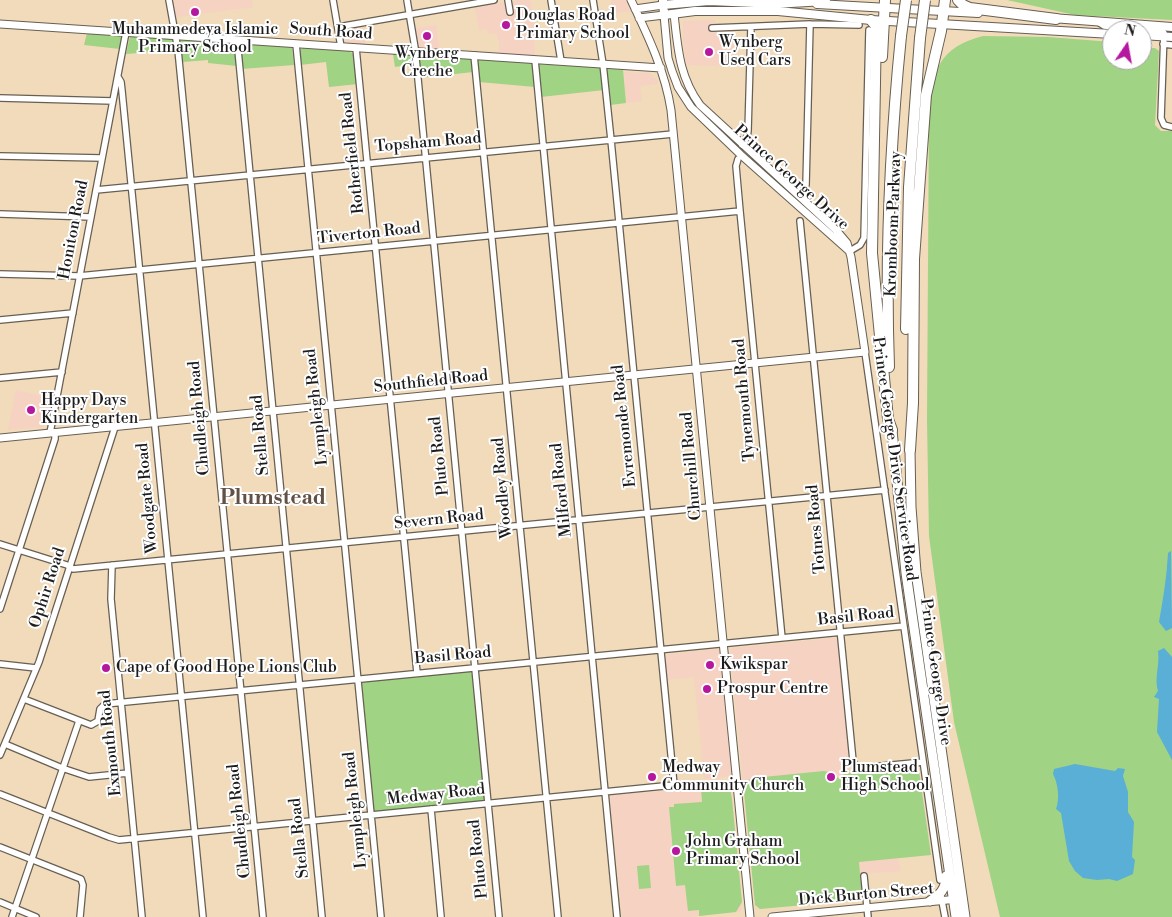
<!DOCTYPE html>
<html>
<head>
<meta charset="utf-8">
<style>
  body { margin:0 }
  #map { position:relative; width:1172px; height:917px; overflow:hidden; background:#f1dbba; font-family:"Libre Bodoni",serif }
  canvas { display:block }
  .north { position:absolute; left:1102px; top:20px; width:50px; height:50px; box-sizing:border-box; background:#fff; border:1px solid #a4a4a4; border-radius:50%; rotate:12deg; font-size:14px; font-weight:700; line-height:20px; text-align:center; color:#1c1c1c }
  .north::after { content:''; display:block; margin:auto; width:18px; height:22px; background:#b5179e; clip-path:polygon(50% 0,100% 100%,50% 72%,0 100%) }
</style>
</head>
<body>
<div id="map">
<canvas width="1172" height="917"></canvas>
<div class="north">N</div>
</div>
<script>
const ctx = document.querySelector('canvas').getContext('2d');
ctx.lineJoin = 'round';
function fill(path, color) { ctx.fillStyle = color; ctx.fill(path, 'evenodd'); }
function trace(path, color, width, dash) { ctx.strokeStyle = color; ctx.lineWidth = width; ctx.lineCap = dash ? 'butt' : 'round'; ctx.setLineDash(dash || []); ctx.stroke(path); }
function write(font, color, halo, rows, align = 'center') {
  ctx.font = font + ' "Libre Bodoni",serif'; ctx.lineWidth = 4; ctx.setLineDash([]); ctx.textBaseline = 'middle'; ctx.strokeStyle = halo; ctx.fillStyle = color; for (const [text, x, y, turn = 0] of rows) {
    ctx.save(); ctx.translate(x, y); ctx.rotate((+turn || 0) * Math.PI / 180); ctx.textAlign = isNaN(turn) ? turn : align; if (halo) ctx.strokeText(text, 0, 0); ctx.fillText(text, 0, 0); ctx.restore();
  }
}
fill(new Path2D(`
  M174 0H252L253 7 176 17Z
  M515 0H530L534 21 535 56 499 53V42L496 33 488 34 487 29 479 30 475 7 501 3 505 5 506 13 513 11 512 4Z
  M611 0H625L630 11 613 14Z
  M715 20V30H733L734 66 686 65 683 38V21Z
  M436 25 440 50 422 48 418 45 415 28Z
  M362 27 366 45 346 42 343 31Z
  M624 72 649 73 658 81V84L640 86 642 101 626 103Z
  M16 390 52 398 47 421 42 427 8 430Z
  M834 638 837 640 850 772 912 767 919 771 931 855 899 858 900 871 860 874 862 896 859 900 760 909 755 905 730 651 732 648Z
  M718 649 721 653 733 776 704 779 694 677 667 680 665 659 669 654Z
  M728 785 731 787 742 908 740 912 688 917H622L610 800 611 797 613 795Z`), '#f6d2c3');
fill(new Path2D(`
  M1007 0H1172V20L1075 15Z
  M87 33 122 36 120 49 84 45Z
  M130 36 173 39 175 50 126 54Z
  M983 36 1048 37 1112 42V60H1142V48H1155L1159 51 1155 125 1161 131H1172V917H1000L954 722 929 536 927 420 929 111C932 70 940 47 983 36Z
  M180 40 233 43 237 66 208 63V60L182 62Z
  M242 44 290 47 292 48 294 65 241 69 240 45Z
  M303 48 349 51 355 55 358 84 329 87 326 62 300 65 299 50Z
  M393 54 409 55 413 59 414 64 395 67Z
  M422 56 470 59 472 60 473 72 420 78 418 60Z
  M479 59 533 63 535 87 479 82 477 62Z
  M538 64 602 68 604 90 541 97Z
  M607 68 623 69 626 103 610 105Z
  M469 671 473 676 485 803 373 814 362 683 367 680Z
  M912 767 919 771 931 855 859 862 862 896 859 900 760 909 755 905 743 782 753 778 824 771 829 772 840 779 845 773Z
  M727 786 730 788 732 799 742 902 736 912 699 916V910L688 911 685 885 676 886 669 807H674V804L702 802 701 788Z
  M649 865 651 888 639 889 637 866Z`), '#a0d383');
fill(new Path2D(`
  M1171 551 1172 628 1166 631 1159 622C1163 599 1167 576 1168 553Z
  M1164 648 1172 657V760L1157 732 1159 699 1154 697 1158 691C1154 677 1160 666 1158 651Z
  M1075 764 1115 771 1118 768 1125 769 1123 776 1128 792V812L1134 822 1132 857 1135 860 1133 874 1117 881 1109 879 1097 880 1083 878 1075 871 1069 861 1061 813 1056 809C1060 799 1058 783 1053 774L1054 769Z`), '#5aafd6');
const minor = new Path2D(`
  M169 0 178 50 263 917
  M333 0 341 47
  M407 0 415 48 499 917
  M508 0 510 12
  M551 0 561 61
  M1098 22 1104 26 1162 31 1164 33 1161 118 1164 125 1172 127
  M338 27 494 0
  M712 28 810 24 859 25
  M237 40 322 917
  M296 44 381 917
  M1163 44 1172 45
  M356 48 417 673
  M474 55 558 917
  M535 60 617 917
  M118 77 121 82 122 91 203 917
  M0 98 113 101
  M742 145 747 137 748 131 751 27
  M0 156 102 158
  M738 159 736 166 740 211 782 638
  M96 190 673 134
  M800 197 806 185 810 24
  M0 214 91 217
  M800 221 853 761 856 766 861 768 923 762
  M850 251 860 245 864 238 869 30
  M0 274 79 276 740 211
  M0 320 73 313
  M865 352 940 880
  M0 378 62 372
  M50 433 126 32
  M0 544 67 565 73 569 885 490
  M112 565 111 599 142 917
  M0 609 55 439V432
  M0 664 36 668
  M24 699 91 725 98 721 100 709 105 704 904 626
  M5 744 62 768 89 777 128 773
  M0 755 39 662 115 427
  M0 794 109 837 119 840 674 785 611 140 603 64 593 0
  M431 809 441 917
  M0 847 81 879 83 885 80 917
  M864 876 868 917
  M941 896 945 917
  M0 902 36 917
  M12 917 79 721`);
const tertiary = new Path2D(`
  M631 0C648 36 665 71 671 110L750 917
  M635 9 663 5
  M639 18 664 15 668 58 672 71 678 87 691 107 741 155 849 251
  M0 24 661 68
  M0 438 865 352 851 257 847 243 836 230 700 105C679 76 678 49 674 14
  M772 917 958 899`);
const secondary = new Path2D(`
  M663 1 664 15 695 11H778L871 20 1112 34
  M817 4 978 13
  M663 5 709 1 778 4
  M1052 18 1172 27
  M1142 35 1172 37`);
const primary = new Path2D(`
  M892 430 906 573 956 917
  M910 450 911 507 916 572 965 917
  M930 901C940 895 946 889 946 876`);
const motorway = new Path2D(`
  M958 0 963 5 970 8 1056 19
  M774 3 825 0
  M871 20 876 26 872 253 888 419 892 430
  M882 57 885 0
  M906 329 909 187 920 38
  M889 367C885 256 890 146 901 36
  M910 450 913 403 914 259 926 95 941 31 945 0`);
trace(minor, '#675f53', 8);
trace(tertiary, '#675f53', 9);
trace(secondary, '#675f53', 10);
trace(primary, '#675f53', 11);
trace(motorway, '#675f53', 12);
trace(minor, '#fff', 5.5);
trace(tertiary, '#fff', 7);
trace(secondary, '#fff', 8);
trace(primary, '#fff', 9);
trace(motorway, '#fff', 10);
const motorwayBridge = new Path2D(`
  M901 36 906 0
  M920 38 925 0`);
trace(motorwayBridge, '#675f53', 12, []);
trace(motorwayBridge, '#fff', 10);
for (const [x, y, r, color] of [
  [195,12,5,"#b5179e"],
  [506,25,5,"#b5179e"],
  [427,36,5,"#b5179e"],
  [709,52,5,"#b5179e"],
  [31,410,5,"#b5179e"],
  [710,665,5,"#b5179e"],
  [106,668,5,"#b5179e"],
  [707,689,5,"#b5179e"],
  [652,777,5,"#b5179e"],
  [831,777,5,"#b5179e"],
  [676,851,5,"#b5179e"]
]) { const dot = new Path2D(); dot.arc(x, y, r, 0, 2 * Math.PI); ctx.fillStyle = color; ctx.fill(dot); trace(dot, '#fff', 2); }
write('16px', '#1c1c1c', '#fff', [
  ["Douglas Road",516,16],
  ["Primary School",516,34],
  ["Muhammedeya Islamic",195,30,"center"],
  ["Primary School",195,48,"center"],
  ["Wynberg",719,43],
  ["Used Cars",719,61],
  ["Wynberg",427,54,"center"],
  ["Creche",427,72,"center"],
  ["Happy Days",41,401],
  ["Kindergarten",41,419],
  ["Kwikspar",720,665],
  ["Cape of Good Hope Lions Club",116,668],
  ["Prospur Centre",717,689],
  ["Medway",662,768],
  ["Community Church",662,786],
  ["Plumstead",841,768],
  ["High School",841,786],
  ["John Graham",686,842],
  ["Primary School",686,860]
], 'left');
write('16px', '#1c1c1c', '#fff', [
  ["South Road",331,32,4],
  ["Topsham Road",428,143,-5],
  ["Rotherfield Road",353,153,-96],
  ["Prince George Drive",791,178,42],
  ["Kromboom Parkway",894,224,-88],
  ["Honiton Road",74,230,-79],
  ["Tiverton Road",369,234,-6],
  ["Southfield Road",431,382,-6],
  ["Tynemouth Road",745,400,-95],
  ["Lympleigh Road",317,407,-96],
  ["Chudleigh Road",200,418,-95],
  ["Evremonde Road",625,426,-96],
  ["Stella Road",261,435,-95],
  ["Pluto Road",440,456,-96],
  ["Prince George Drive Service Road",894,459,82],
  ["Churchill Road",692,466,-95],
  ["Woodley Road",503,488,-95],
  ["Milford Road",562,490,-96],
  ["Woodgate Road",148,498,-95],
  ["Severn Road",439,520,-6],
  ["Totnes Road",817,529,-95],
  ["Ophir Road",48,588,-72],
  ["Basil Road",856,617,-6],
  ["Basil Road",453,656,-5],
  ["Prince George Drive",935,672,82],
  ["Exmouth Road",111,743,-96],
  ["Medway Road",436,795,-6],
  ["Lympleigh Road",356,810,-96],
  ["Chudleigh Road",240,821,-96],
  ["Stella Road",300,838,-96],
  ["Pluto Road",479,859,-96],
  ["Dick Burton Street",866,895,-5]
]);
write('bold 21px', '#615045', '#fff', [
  ["Plumstead",273,499]
]);
</script>
</body>
</html>
